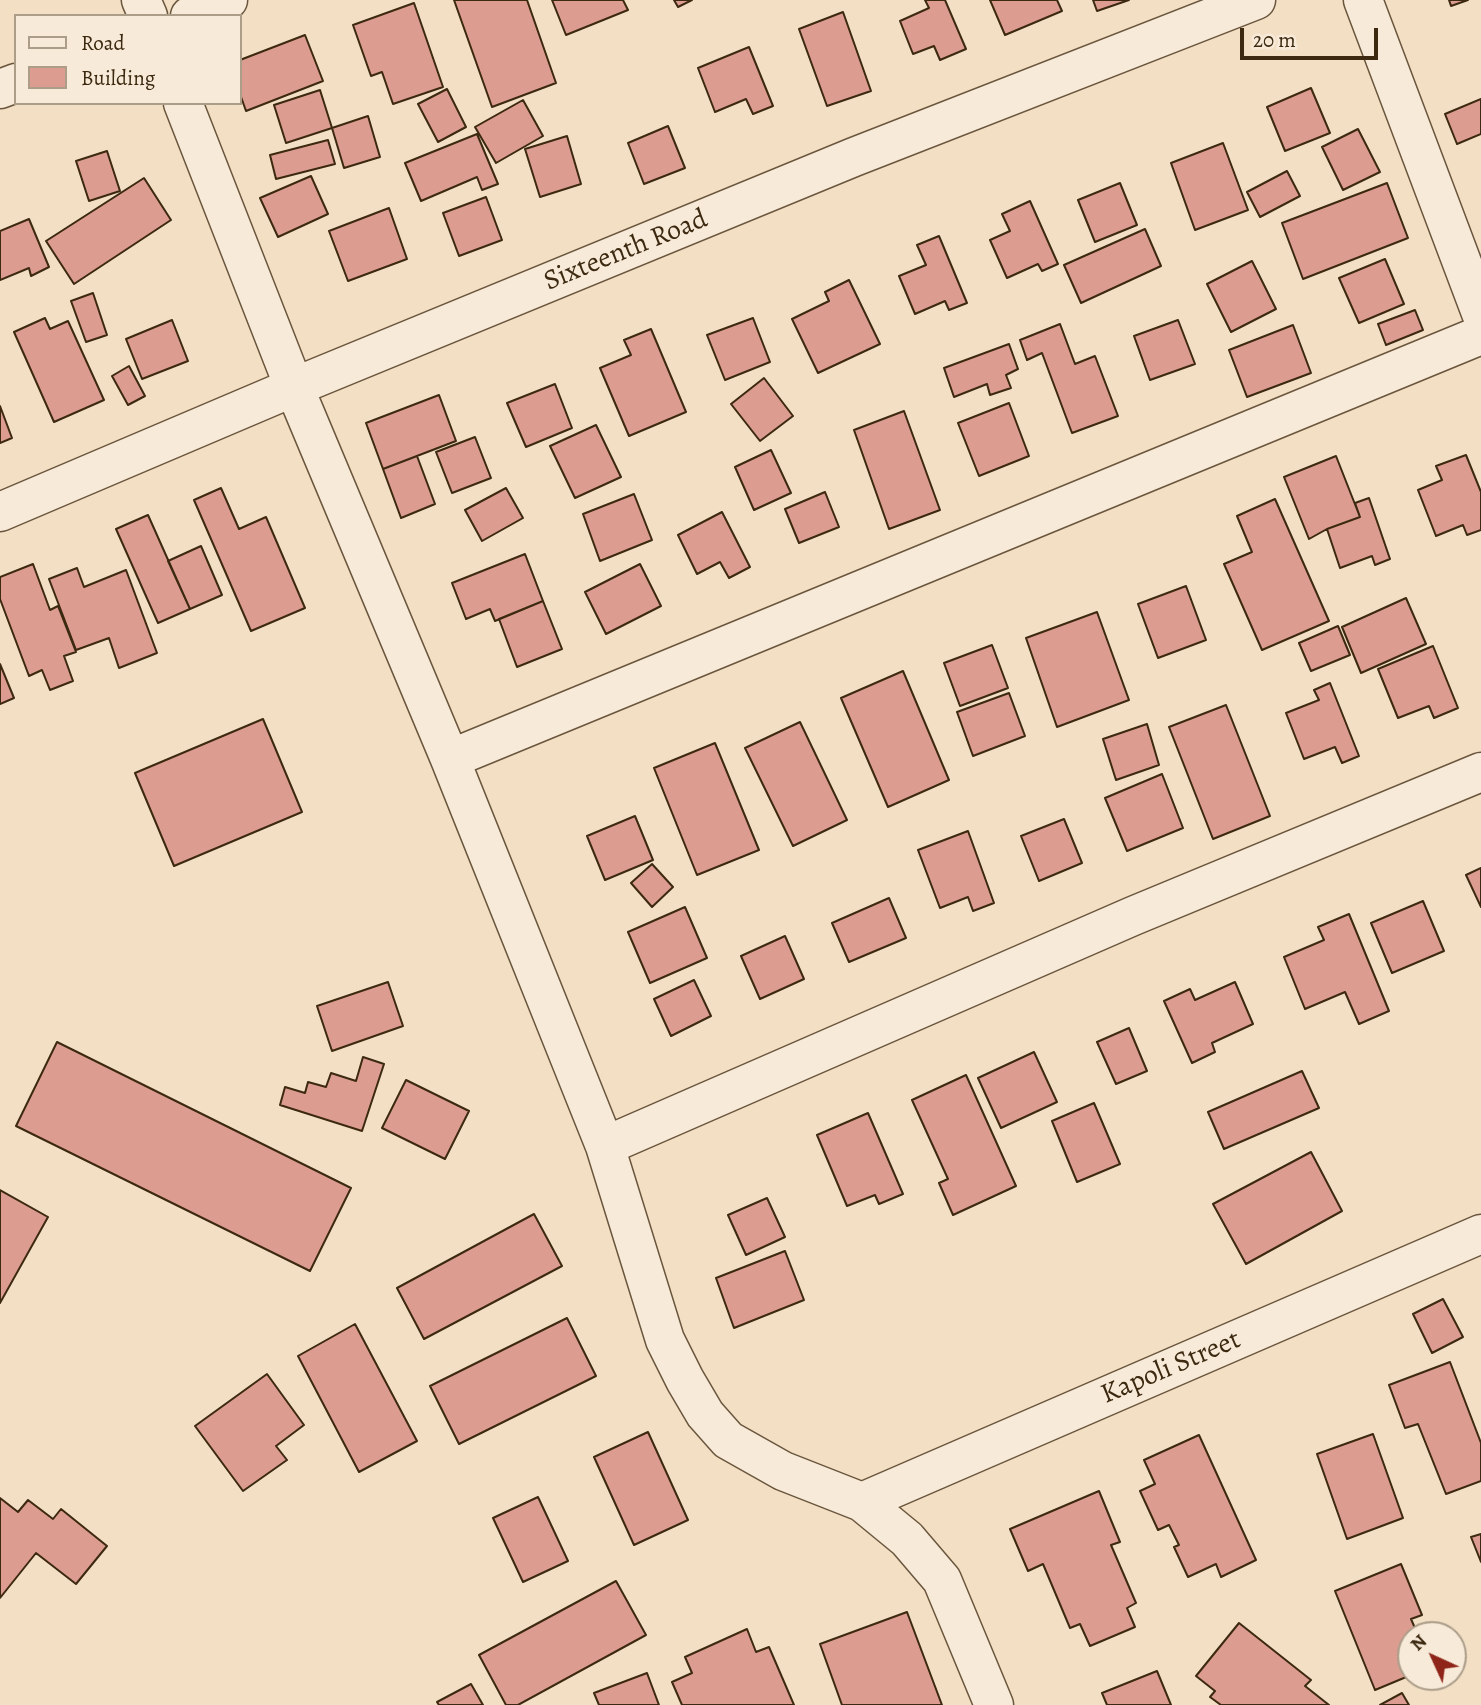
<!DOCTYPE html>
<html>
<head>
<meta charset="utf-8">
<style>
  body { margin:0 }
  #map { position:relative; width:1481px; height:1705px; overflow:hidden; background:#f3dfc4; font-family:Alegreya,serif }
  canvas { display:block }
  .legend { position:absolute; left:14px; top:14px; width:228px; height:91px; box-sizing:border-box; background:#f7ead9; border:2px solid #ac9d89; margin:0; padding:9px 12px; list-style:none; font-size:21px; color:#3c2910 }
  .legend li { display:flex; align-items:center; gap:14px; height:35px }
  .legend b { width:35px; border:2px solid #ac9d89 }
  .north { position:absolute; left:1397px; top:1621px; width:70px; height:70px; box-sizing:border-box; background:#f7ead9; border:2px solid #ac9d89; border-radius:50%; rotate:315deg; font-size:19px; font-weight:700; line-height:28px; text-align:center; color:#3c2910 }
  .north::after { content:''; display:block; margin:auto; width:24px; height:32px; background:#8f2418; clip-path:polygon(50% 0,100% 100%,50% 72%,0 100%) }
  .scale { position:absolute; left:1240px; top:28px; width:138px; height:32px; box-sizing:border-box; border:4px solid #3c2910; border-top:0; padding-left:9px; font-size:21px; line-height:24px; white-space:nowrap; color:#3c2910; -webkit-text-stroke:5px #f7ead9; paint-order:stroke }
</style>
</head>
<body>
<div id="map">
<canvas width="1481" height="1705"></canvas>
<ul class="legend">
<li><b style="height:9px;background:#f7ead9"></b>Road</li>
<li><b style="height:19px;background:#dc9d90"></b>Building</li>
</ul>
<div class="north">N</div>
<div class="scale">20 m</div>
</div>
<script>
const ctx = document.querySelector('canvas').getContext('2d');
ctx.lineJoin = 'round';
function fill(path, color) { ctx.fillStyle = color; ctx.fill(path, 'evenodd'); }
function trace(path, color, width, dash) { ctx.strokeStyle = color; ctx.lineWidth = width; ctx.lineCap = dash ? 'butt' : 'round'; ctx.setLineDash(dash || []); ctx.stroke(path); }
function write(font, color, halo, rows, align = 'center') {
  ctx.font = font + ' Alegreya,serif'; ctx.lineWidth = 7; ctx.setLineDash([]); ctx.textBaseline = 'middle'; ctx.strokeStyle = halo; ctx.fillStyle = color; for (const [text, x, y, turn = 0] of rows) {
    ctx.save(); ctx.translate(x, y); ctx.rotate((+turn || 0) * Math.PI / 180); ctx.textAlign = isNaN(turn) ? turn : align; if (halo) ctx.strokeText(text, 0, 0); ctx.fillText(text, 0, 0); ctx.restore();
  }
}
const building = new Path2D(`
  M454 0H527L556 83 492 107Z
  M552 0H623L628 10 566 35Z
  M674 0H692L678 7Z
  M925 0H945L966 49 940 60 934 46 913 54 900 21 929 8Z
  M990 0H1057L1062 11 1005 35Z
  M1093 0H1129L1097 11Z
  M1449 0H1468L1451 6Z
  M414 3 443 87 393 104 382 72 371 76 353 25Z
  M843 12 871 91 827 106 799 29Z
  M305 35 323 81 246 111 240 94V60Z
  M749 47 773 106 753 114 746 99 715 112 698 68Z
  M1311 88 1330 133 1285 151 1267 107Z
  M447 89 466 127 438 142 418 104Z
  M320 90 332 128 286 143 274 105Z
  M1481 99V134L1457 144 1445 114Z
  M523 100 543 136 496 163 475 127Z
  M368 116 380 157 344 168 332 128Z
  M668 126 685 168 644 184 628 143Z
  M1358 129 1380 172 1343 190 1322 147Z
  M477 134 498 184 482 190 477 177 421 201 405 163Z
  M567 136 581 184 540 197 525 149Z
  M328 140 335 164 276 179 270 155Z
  M1223 143 1248 210 1195 230 1171 163Z
  M107 151 120 191 89 201 76 161Z
  M1287 171 1300 196 1260 217 1247 192Z
  M311 176 328 214 278 237 260 198Z
  M144 178 171 220 74 284 46 241Z
  M1120 183 1137 225 1095 242 1078 200Z
  M1387 183 1408 238 1303 279 1282 223Z
  M486 197 502 240 459 256 443 213Z
  M1030 201 1058 264 1042 271 1038 264 1007 278 990 240 1010 231 1002 214Z
  M389 208 407 259 348 281 329 231Z
  M29 219 49 267 31 276 29 268 0 280V231Z
  M1145 229 1161 266 1081 303 1064 265Z
  M939 236 967 303 949 310 945 301 915 314 899 276 926 265 917 245Z
  M1385 259 1404 304 1359 323 1339 278Z
  M1252 261 1276 309 1231 332 1207 284Z
  M849 280 880 344 818 373 792 319 829 301 825 292Z
  M93 293 107 335 86 342 71 301Z
  M1415 310 1423 330 1386 345 1378 324Z
  M45 318 50 329 68 321 104 400 54 422 14 332Z
  M753 318 770 362 725 380 707 335Z
  M172 320 188 361 142 379 126 339Z
  M1178 320 1195 364 1150 380 1134 336Z
  M1060 324 1075 364 1095 356 1118 416 1072 433 1042 353 1027 360 1020 340Z
  M1293 325 1311 373 1247 397 1229 350Z
  M651 329 686 412 629 436 600 368 631 355 624 340Z
  M1009 344 1018 369 1006 375 1011 388 990 395 987 384 954 397 944 368Z
  M129 366 145 396 128 405 112 376Z
  M764 378 793 416 760 441 731 404Z
  M555 384 572 428 526 447 507 403Z
  M439 395 456 441 383 469 366 423Z
  M1009 403 1029 456 979 476 958 423Z
  M0 406 12 438 0 443Z
  M904 411 940 510 889 529 854 430Z
  M596 425 621 477 575 498 550 446Z
  M475 437 491 478 452 493 436 452Z
  M771 450 791 493 754 510 735 467Z
  M1466 455 1481 492V530L1467 535 1463 525 1436 536 1418 490 1442 480 1436 466Z
  M417 456 435 504 401 518 383 469Z
  M1336 456 1360 517 1327 529 1309 539 1284 477Z
  M221 488 239 529 266 517 305 608 251 631 194 500Z
  M506 488 523 518 482 541 465 510Z
  M825 492 839 527 799 543 785 509Z
  M634 494 652 540 600 561 583 514Z
  M1369 498 1390 559 1375 565 1372 556 1340 568 1327 529 1360 517 1355 503Z
  M1275 499 1329 621 1262 650 1224 564 1252 552 1237 516Z
  M722 512 750 567 729 578 720 562 697 574 678 535Z
  M148 515 190 609 158 623 116 529Z
  M201 546 222 595 190 609 168 561Z
  M525 554 543 601 495 621 490 609 466 619 452 583Z
  M33 564 50 610 58 606 76 652 64 656 73 681 50 690 42 670 29 676 0 599V577Z
  M640 564 661 606 606 634 585 592Z
  M77 568 84 587 126 570 157 653 119 668 109 638 76 650 49 579Z
  M1186 586 1206 640 1158 658 1138 604Z
  M1406 598 1426 644 1361 673 1342 627Z
  M543 601 562 649 517 667 499 619Z
  M1097 612 1129 700 1057 727 1026 638Z
  M1338 626 1350 655 1311 671 1299 643Z
  M992 645 1008 688 960 706 944 663Z
  M1433 646 1458 708 1434 718 1429 706 1398 718 1378 669Z
  M0 664 14 698 0 704Z
  M903 671 949 780 888 807 841 698Z
  M1330 683 1359 756 1342 763 1335 747 1304 759 1286 713 1319 700 1314 690Z
  M1009 693 1025 736 973 756 957 712Z
  M1226 705 1270 816 1213 839 1169 727Z
  M263 719 302 812 174 866 135 773Z
  M800 722 847 820 793 846 745 748Z
  M1147 724 1159 765 1116 780 1103 739Z
  M715 743 759 850 697 875 654 768Z
  M1162 774 1183 828 1127 851 1105 798Z
  M635 816 653 860 605 880 587 836Z
  M1064 819 1082 863 1039 881 1021 836Z
  M968 831 994 903 973 911 968 897 940 908 918 850Z
  M652 864 673 887 652 907 631 883Z
  M1481 868V907L1466 875Z
  M889 898 906 938 849 962 832 923Z
  M1423 901 1444 951 1392 973 1371 923Z
  M685 907 707 958 650 983 628 932Z
  M1349 914 1389 1011 1359 1024 1345 992 1305 1009 1284 957 1324 940 1318 927Z
  M785 936 804 979 760 999 741 956Z
  M694 980 711 1016 671 1036 654 999Z
  M388 982 403 1026 332 1051 317 1006Z
  M1235 982 1253 1024 1212 1043 1215 1052 1192 1063 1164 1001 1190 989 1195 1000Z
  M1129 1028 1147 1071 1116 1084 1097 1042Z
  M57 1042 351 1188 310 1271 16 1126Z
  M1034 1052 1057 1102 1001 1128 978 1078Z
  M363 1057 384 1064 362 1131 280 1105 285 1087 305 1093 308 1082 326 1087 331 1073 356 1081Z
  M1302 1071 1319 1108 1224 1149 1208 1112Z
  M966 1075 1016 1186 953 1215 939 1183 948 1179 912 1100Z
  M406 1080 469 1111 445 1159 382 1128Z
  M1094 1103 1120 1164 1077 1182 1052 1121Z
  M868 1113 903 1194 879 1204 875 1195 847 1206 817 1135Z
  M1311 1152 1342 1211 1246 1264 1213 1204Z
  M0 1190 48 1217 0 1303Z
  M767 1198 785 1237 746 1255 728 1215Z
  M534 1214 562 1266 424 1339 397 1288Z
  M785 1251 804 1300 734 1328 716 1278Z
  M1443 1299 1463 1337 1432 1353 1413 1314Z
  M567 1318 596 1376 459 1444 430 1386Z
  M355 1324 417 1441 359 1472 298 1356Z
  M1450 1362 1481 1443V1481L1446 1494 1418 1424 1405 1428 1389 1385Z
  M267 1374 304 1425 276 1446 287 1460 243 1491 195 1426Z
  M648 1432 688 1520 634 1545 594 1457Z
  M1373 1434 1403 1518 1347 1539 1317 1454Z
  M1199 1435 1256 1560 1221 1577 1216 1564 1188 1577 1174 1547 1179 1545 1169 1525 1158 1530 1140 1491 1155 1484 1144 1460Z
  M1099 1491 1120 1542 1111 1545 1136 1603 1127 1608 1135 1627 1090 1646 1080 1624 1070 1628 1043 1564 1028 1571 1010 1529Z
  M538 1497 568 1561 523 1582 493 1518Z
  M0 1498 18 1512 28 1500 53 1519 61 1509 107 1546 76 1584 36 1553 0 1598Z
  M1481 1534V1562L1471 1537Z
  M1401 1564 1422 1615 1411 1619 1418 1635H1411V1675L1375 1690 1335 1591Z
  M616 1581 646 1635 518 1705H506L479 1655Z
  M907 1612 942 1705H842L820 1644Z
  M1239 1623 1311 1680 1305 1686 1329 1705H1221L1210 1697 1215 1691 1196 1676Z
  M747 1629 756 1652 769 1647 794 1705H682L672 1682 692 1673 685 1657Z
  M1157 1671 1171 1705H1107L1102 1693Z
  M647 1673 659 1705H599L594 1693Z
  M471 1684 483 1705H439L437 1702Z
  M1402 1693 1409 1705H1380Z`);
fill(building, '#dc9d90');
trace(building, '#3c2910', 2);
const minor = new Path2D(`
  M141 0 148 16
  M1363 0 1481 313
  M190 16 228 0
  M0 89 16 83
  M183 103 294 387 450 759 605 1146 665 1340 685 1380 705 1414 728 1440 783 1471 862 1502 907 1539 942 1580 994 1705
  M0 512 294 387 854 157 1256 0
  M450 759 1481 335
  M605 1146 1133 916 1481 772
  M862 1502 1481 1234`);
trace(minor, '#6a563d', 41);
trace(minor, '#f7ead9', 38);
write('28px', '#3c2910', '#f7ead9', [
  ["Sixteenth Road",626,251,-22],
  ["Kapoli Street",1171,1368,-23]
]);
</script>
</body>
</html>
